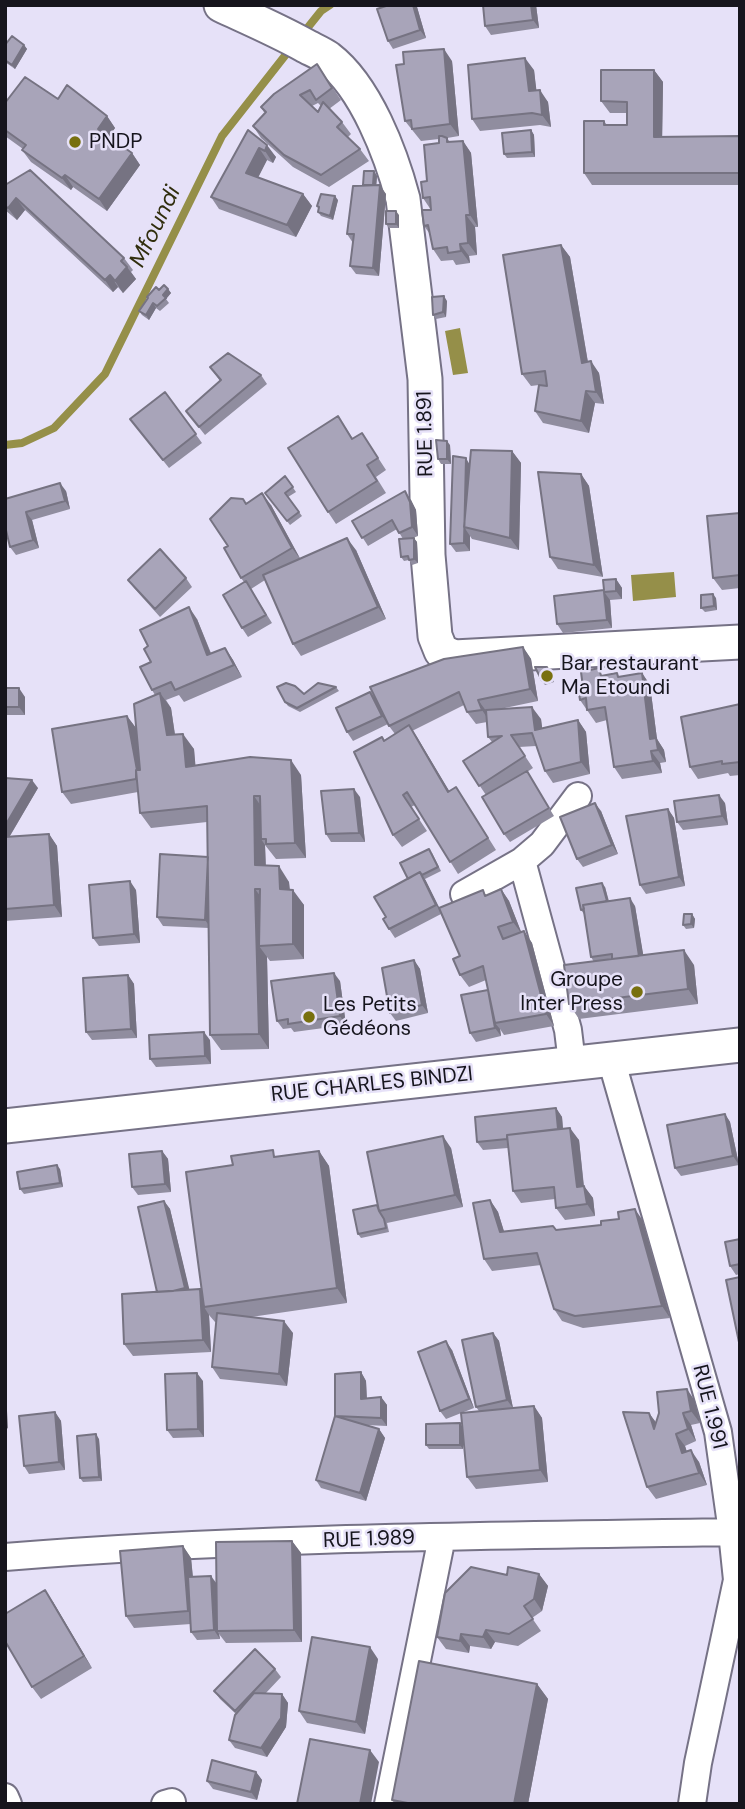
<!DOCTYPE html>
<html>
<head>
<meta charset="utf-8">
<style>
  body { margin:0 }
  #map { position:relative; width:745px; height:1809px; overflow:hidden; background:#e6e1f8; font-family:"DM Sans",sans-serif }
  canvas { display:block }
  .frame { position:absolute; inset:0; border:7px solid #16151d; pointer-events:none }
</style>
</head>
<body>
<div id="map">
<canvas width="745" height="1809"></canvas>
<div class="frame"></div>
</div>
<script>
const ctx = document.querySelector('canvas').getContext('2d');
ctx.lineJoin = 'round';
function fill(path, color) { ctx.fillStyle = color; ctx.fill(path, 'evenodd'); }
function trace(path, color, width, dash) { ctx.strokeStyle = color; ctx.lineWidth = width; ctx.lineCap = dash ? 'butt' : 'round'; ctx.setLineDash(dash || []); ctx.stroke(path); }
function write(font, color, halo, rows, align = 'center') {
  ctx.font = font + ' "DM Sans",sans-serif'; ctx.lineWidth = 5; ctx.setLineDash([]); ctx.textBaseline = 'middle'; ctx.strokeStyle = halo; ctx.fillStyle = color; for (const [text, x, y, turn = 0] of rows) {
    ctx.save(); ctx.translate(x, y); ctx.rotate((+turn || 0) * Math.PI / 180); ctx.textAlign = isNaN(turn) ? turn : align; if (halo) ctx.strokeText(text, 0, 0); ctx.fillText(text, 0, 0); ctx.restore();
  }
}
fill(new Path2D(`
  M460 328 468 373 453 375 445 331Z
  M674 572 676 597 633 601 631 575Z`), '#958f49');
trace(new Path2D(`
  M301 36 321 11 330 5
  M5 445 22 443 54 428 105 374 222 136 291 48`), '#958f49', 8);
const minor = new Path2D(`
  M522 861 568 1030 572 1063
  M464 894 522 861 542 844 578 796
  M611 1059 718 1432 732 1532 737 1580 698 1763 692 1804
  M5 1557C247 1537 490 1536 732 1532
  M5 1797 8 1804
  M165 1804 172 1802
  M388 1804 442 1537`);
const tertiary = new Path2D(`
  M221 5C249 18 277 30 304 45 311 49 321 53 328 58 366 87 391 154 403 199L425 379 428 555 435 636 441 651 454 657 740 642
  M5 1126 740 1045`);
trace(minor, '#767286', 30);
trace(tertiary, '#767286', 37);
trace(minor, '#fff', 26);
trace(tertiary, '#fff', 33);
fill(new Path2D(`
  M483 5H536L539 28 491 35 485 26Z
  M417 7 426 38 393 49 388 41Z
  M5 45H24L27 49 15 69 5 62Z
  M452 61 459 136 447 138 450 142 463 141 471 153 478 227H475L477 255 469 256 470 263 456 265 453 260 441 261 433 249 430 234 424 226 431 210 423 198 439 143V139L421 141 405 121 404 64Z
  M317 64 341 100 329 109 342 122 351 134 348 137 360 149 369 161 329 187 293 167 261 138 253 126 265 114 261 107ZM318 103 321 106 318 112 312 106Z
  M534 70 536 90 548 102 551 127 540 125 480 131 472 119Z
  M654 70 663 82 662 137 740 136V185H592L584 173 604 121 607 125H627V113H610L601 101Z
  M58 99 107 116 115 128 109 137 132 153 140 165 107 211 73 187 71 190 31 162 22 150 23 149 5 136V103Z
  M248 130 276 157 273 163 267 160 258 178 303 194 312 206 296 237 219 209 211 197Z
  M531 130 534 135 535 157 507 158 504 154Z
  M374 171 377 176 376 185 386 194 379 276 356 274 350 266 353 243 347 234 363 185Z
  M5 185 124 258 133 270 131 272 136 279 123 293 118 287 113 292 25 210 17 220 5 210Z
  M338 200 333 220 321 216 318 212 319 209 317 206Z
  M399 215V228H389L386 224Z
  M561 245 570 257 588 362 599 373 604 404 595 403 589 433 543 423 535 411 539 385 531 386 522 374Z
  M168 289 171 293 166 299 169 303 160 311 156 308 149 320 142 315 139 311 159 290Z
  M447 301 446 317 436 319 433 315Z
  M210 367 261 375 267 384 205 435 186 411 220 381Z
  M165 392 202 443 169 468 130 419Z
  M346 428 353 439 362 433 386 470 376 477 386 493 336 524 328 512Z
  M450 445 451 464H441L438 459Z
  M512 451 521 463 519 550 472 539 470 536V551L456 552 450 544 470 464Z
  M581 474 589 486 603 577 558 569 550 557Z
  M285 476 296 492 288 497 302 516 290 525 265 493Z
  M66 491 70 509 32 520 39 548 16 555 10 547 5 499Z
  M411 500 416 510 418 536 413 538 417 542 418 563 412 565 409 560 404 561 401 557 403 539 397 529 368 546 352 521Z
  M246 504 271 505 300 559 356 550 386 619 301 656 293 644 265 580 251 589 272 623 248 637 242 628 244 582 241 578 228 546Z
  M740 513V588L722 590 713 578Z
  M186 578 192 587 160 617 134 588 128 580Z
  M616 579 622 588V599L610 600 612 628 563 633 557 624 604 590Z
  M716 598 717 610 705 612 701 608Z
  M197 619 211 653 225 648 233 660 242 677 184 702 179 695 166 700 171 708 175 734 194 749 195 766 301 775 306 858 276 859 265 845 266 866 289 882 290 889 304 905V959L270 961 267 957 269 1049 221 1050 210 1035 209 928 163 926 157 917 208 857 207 822 151 828 140 813 138 792 71 804 62 792 127 716 136 728 155 695 152 690 151 662Z
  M523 647 531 659 538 701 500 709 541 719 542 729 578 720 586 732 590 774 553 783 545 771 536 746 519 747 533 768 527 772 554 816 510 842 504 834 486 795 463 761 492 742 488 737 487 722 476 724 467 712 464 705 412 731 449 791 464 799 496 850 458 874 415 805 411 807 427 831 402 847 393 835 384 740 395 734 389 726Z
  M547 667 550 671 554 682 545 685 542 681Z
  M642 673 650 685 657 739 664 750 666 762 660 763 662 773 622 779 614 767 607 720 596 723 580 700 583 687 605 676 619 677Z
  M336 687 339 691 300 712 288 706 285 702 304 694Z
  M5 688 25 697V715H5Z
  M370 692 376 700 388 724 353 741 347 732Z
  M740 704V775L730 776 728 773 698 779 690 767Z
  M5 778 38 788 10 836 49 834 57 846 62 917 5 921Z
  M360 797 365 842H331L326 834Z
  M725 803 728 825 683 830 677 822Z
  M668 809 674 818 685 886 646 894 640 885Z
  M601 811 618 854 583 867 577 859Z
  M432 853 441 871 425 879 439 908 486 896 501 889 509 901 521 932 524 931 532 943 554 1026 504 1035 500 1029 501 1036 476 1042 470 1033 488 990 486 980 469 987 460 975V956L441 914 395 938 389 929 386 917 408 879Z
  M605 887 609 901 635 906 643 955 694 965 698 1004 579 1019 569 1004 594 962 591 957 584 914 581 910Z
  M136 890 140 943 99 946 93 938Z
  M692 914 695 919 694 928 686 929 683 925Z
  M414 960 420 969 428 1013 396 1021 390 1013Z
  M128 975 134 984 137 1038 92 1040 86 1032Z
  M340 981 346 1025 294 1032 291 1028 283 1029 277 1021Z
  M210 1040 211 1064 156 1067 150 1059Z
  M556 1108 562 1117 563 1129 579 1140 584 1186 593 1198 595 1216 565 1220 556 1208 555 1199 521 1203 513 1191 508 1148 483 1150 477 1142Z
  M725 1114 730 1122 739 1165 681 1176 675 1168Z
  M451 1148 463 1207 387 1223 389 1232 361 1238 358 1234 377 1205Z
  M162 1151 168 1159 171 1192 138 1195 132 1187Z
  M319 1151 329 1166 347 1303 251 1317 293 1333 287 1386 220 1379 212 1367 216 1322H215L209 1315 211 1352 133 1356 124 1344 157 1292 164 1201 170 1209 189 1290 200 1289 202 1292 233 1165 278 1157Z
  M60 1169 63 1187 24 1194 20 1189Z
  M490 1200 498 1212 504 1232 556 1230 643 1221 670 1318 583 1328 562 1321 554 1309 541 1265 492 1271 484 1259Z
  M740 1239V1274L736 1275 730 1266Z
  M493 1333 499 1341 513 1408 534 1406 542 1418 548 1482 476 1489 467 1477 463 1428V1449H429L426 1445 460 1423 463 1428 479 1411 476 1407Z
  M452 1350 474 1408 446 1419 440 1411Z
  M361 1372 366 1381 367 1398 381 1397 387 1405V1426L366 1425 379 1429 385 1438 366 1501 321 1488 316 1480 335 1416Z
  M203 1381 204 1437 173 1438 167 1430Z
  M695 1401 700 1423 691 1425 696 1441 685 1446 687 1452 699 1462 707 1485 656 1499 647 1487 649 1413 656 1423Z
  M55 1412 61 1421 65 1470 29 1474 24 1466Z
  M99 1439 102 1481 83 1482 80 1478Z
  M292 1541 301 1553 302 1642 226 1643 219 1634 220 1639 197 1640 191 1632V1624L134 1628 126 1616 183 1546 191 1558 193 1577 216 1584Z
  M539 1574 548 1586 542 1611 532 1618 541 1631 518 1646 495 1642 491 1649 470 1646 469 1653 446 1649 437 1637 507 1575Z
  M53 1602 92 1668 41 1699 32 1687Z
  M378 1659 365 1734 307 1723 299 1711Z
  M275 1669 281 1677 265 1694H282L288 1703 286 1727 267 1757 235 1748 229 1740 236 1714 220 1699 214 1691Z
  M537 1684 548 1699 528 1804H395L392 1800Z
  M256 1772 262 1780 257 1800 213 1789 207 1781Z`), '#908d9f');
fill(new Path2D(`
  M413 5H416L417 7 426 38 420 30Z
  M531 5H536L539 28 533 20Z
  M24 45 27 49 15 69 12 65Z
  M444 49 452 61 459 136 450 124Z
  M525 58 534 70 538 103 529 91Z
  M654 70 663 82 662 149 654 137Z
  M540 90 548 102 551 127 542 115Z
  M107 116 115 128 106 141 98 129Z
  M531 130 534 135 535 157 532 152Z
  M463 141 471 153 478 227 470 215Z
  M267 145 276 157 273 163 265 151Z
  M259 148 267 160 254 185 246 173Z
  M132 153 140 165 107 211 99 199Z
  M374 171 377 176 376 190 373 186Z
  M65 175 73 187 71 190 62 178Z
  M380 185 386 194 379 276 373 268Z
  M303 194 312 206 296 237 287 225Z
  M335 196 338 200 333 220 330 216Z
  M16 198 25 210 17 220 8 208Z
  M396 211 399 215V228L396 224Z
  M466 215 475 227 477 255 468 243Z
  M460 244 469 256 470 263 461 251Z
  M561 245 570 257 590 375 582 363Z
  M127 267 136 279 123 293 115 281Z
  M110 275 118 287 113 292 105 280Z
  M168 289 171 293 166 299 163 295Z
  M444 296 447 301 446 317 443 312Z
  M153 303 156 308 149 320 146 315Z
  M591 361 599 373 604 404 596 392Z
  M586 391 595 403 589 433 581 421Z
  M447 441 450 445 451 464 447 459Z
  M512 451 521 463 519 550 510 538Z
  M466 458 471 467 464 527Z
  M581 474 589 486 603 577 594 565Z
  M60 483 66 491 70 509 65 501Z
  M405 491 411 500 416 510 418 536 412 527Z
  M262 493 271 505 301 560 292 548Z
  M26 512 32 520 39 548 33 540Z
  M464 527 470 536V551L464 543Z
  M347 538 356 550 386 619 378 607Z
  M414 538 417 542 418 563 414 559Z
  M616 579 622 588V599L616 591Z
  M604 592 610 600 612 628 607 620Z
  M713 594 716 598 717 610 714 606Z
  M189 607 197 619 216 667 207 655Z
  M523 647 531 659 538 701 530 689Z
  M225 648 233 660 242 677 234 665Z
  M642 673 650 685 657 739 664 750 666 762 650 739Z
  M19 688 25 697V715L19 707Z
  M370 692 376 700 388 724 382 716Z
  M160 693 171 708 177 750 167 735Z
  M478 700 487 712 490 722 482 710Z
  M532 707 541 719 544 742 535 730Z
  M127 716 136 728 146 791 138 779Z
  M578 720 586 732 590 774 581 762Z
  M409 725 417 737 457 804 448 792Z
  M183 734 194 749 197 782 186 767Z
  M651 751 660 763 662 773 653 761Z
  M291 760 301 775 306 858 295 843Z
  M32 780 38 788 5 844V826Z
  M354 789 360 797 365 842 359 833Z
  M719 795 725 803 728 825 722 816Z
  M254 796 265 812 261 839 265 845 266 880 255 865Z
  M595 803 601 811 618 854 612 845Z
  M668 809 674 818 685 886 679 877Z
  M49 834 57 846 62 917 54 905Z
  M209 857 211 928 205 920Z
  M279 866 289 882 290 904 280 889Z
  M420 872 426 881 442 913 436 905Z
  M130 881 136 890 140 943 134 934Z
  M602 883 605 887 610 907 607 903Z
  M255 889 266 904 259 946 267 957 269 1049 259 1034Z
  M501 889 509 901 522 934 513 922Z
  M293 890 304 905V959L293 944Z
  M630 898 635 906 645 965 639 957Z
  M692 914 695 919 694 928 691 924Z
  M524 931 532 943 554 1026 546 1014Z
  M684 950 694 965 698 1004 688 989Z
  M414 960 420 969 428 1013 422 1005Z
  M334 973 340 981 346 1025 340 1016Z
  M128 975 134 984 137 1038 131 1029Z
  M488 990 495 1023 500 1029 501 1036 495 1028Z
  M204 1032 210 1040 211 1064 205 1056Z
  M556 1108 562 1117 564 1142 558 1133Z
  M725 1114 730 1122 739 1165 733 1156Z
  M570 1128 579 1140 585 1199 577 1187Z
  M443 1136 451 1148 463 1207 455 1195Z
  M162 1151 168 1159 171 1192 165 1184Z
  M319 1151 329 1166 347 1303 337 1288Z
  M57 1165 60 1169 63 1187 60 1183Z
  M584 1186 593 1198 595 1216 587 1204Z
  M490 1200 498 1212 508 1244 500 1232Z
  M164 1201 170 1209 191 1296 185 1288Z
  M635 1209 643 1221 670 1318 662 1306Z
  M200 1289 208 1301 204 1307 209 1315 211 1352 203 1340Z
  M284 1321 293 1333 287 1386 279 1374Z
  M493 1333 499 1341 513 1408 507 1400Z
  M446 1341 452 1350 474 1408 469 1399Z
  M361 1372 366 1381 367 1407 361 1399Z
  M197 1373 203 1381 204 1437 198 1429Z
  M5 1374 8 1429 5 1425Z
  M687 1389 695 1401 700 1423 691 1411Z
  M381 1397 387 1405V1426L381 1418Z
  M534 1406 542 1418 548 1482 540 1470Z
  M55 1412 61 1421 65 1470 59 1462Z
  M649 1413 658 1425 654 1429Z
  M683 1413 691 1425 696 1441 688 1429Z
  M460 1423 463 1428V1449L460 1445Z
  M379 1429 385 1438 366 1501 360 1493Z
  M96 1434 99 1439 102 1481 99 1477Z
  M676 1434 685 1446 691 1465 682 1453Z
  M691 1450 699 1462 707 1485 699 1473Z
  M5 1473 6 1518 5 1516Z
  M292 1541 301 1553 302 1642 294 1630Z
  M183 1546 191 1558 197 1623 188 1611Z
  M539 1574 548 1586 542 1611 534 1599Z
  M211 1576 217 1584V1631L219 1634 220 1639 214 1630Z
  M45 1590 53 1602 92 1668 84 1656Z
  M486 1630 495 1642 491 1649 483 1637Z
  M461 1634 470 1646 469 1653 460 1641Z
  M370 1647 378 1659 365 1734 356 1722Z
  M537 1684 548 1699 528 1804H514Z
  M282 1694 288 1703 286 1727 267 1757 261 1748Z
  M370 1750 379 1762 371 1804H360Z
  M256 1772 262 1780 257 1800 251 1792Z`), '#767382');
const building = new Path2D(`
  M389 5H413L420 30 388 41 377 9Z
  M483 5H531L533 20 485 26Z
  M12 36 24 45 12 65 5 60V45Z
  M444 49 450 124 412 129 411 120 405 121 396 65 404 64 403 52Z
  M525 58 529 91 540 90 542 115 532 113 472 119 468 65Z
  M317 64 332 88 316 100 310 90 300 95 318 112 323 102 342 122 337 127 360 149 321 175 284 155 253 126 266 112 261 107 274 94Z
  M601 70H654V137L740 136V173H584V121H604V125H627V102L601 101Z
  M25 77 58 99 67 85 107 116 98 129 132 153 99 199 65 175 62 178 22 150 26 145 5 130V103Z
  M248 130 267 145 265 151 259 148 246 173 303 194 287 225 211 197Z
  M531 130 532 152 504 154 502 133Z
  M439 136H442L447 138V142L463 141 470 215H466L468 243 460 244 461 251 448 253 447 247 433 249 428 225 424 226 422 210H431L430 197 423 198 421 182 427 181 424 145 439 143Z
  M30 170 124 258 121 261 127 267 115 281 110 275 105 280 16 198 8 208 5 206V185Z
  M364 171H374L373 185H363Z
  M380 185 373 268 350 266 354 234H347L353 186Z
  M321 194 335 196 330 216 318 212 319 207 317 206Z
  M386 211H396V224H386Z
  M561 245 582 363 591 361 596 392 586 391 581 421 535 411 539 385 547 386 545 371 522 374 503 255Z
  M164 285 168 289 163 295 166 298 157 306 153 303 146 315 139 311 148 298 147 297 156 287 159 290Z
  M444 296 443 312 433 315 432 297Z
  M228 353 261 375 199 427 186 411 221 380 210 367Z
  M165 392 196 434 163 460 130 419Z
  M338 416 352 439 362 433 378 458 367 465 377 481 328 512 288 448Z
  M436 440 447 441V459H438Z
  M471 450 512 451 510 538 464 527Z
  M453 456 466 458 464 543 450 544Z
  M538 472 581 474 594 565 550 557Z
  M285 476 293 487 285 493 299 512 287 521 265 493Z
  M60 483 65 501 26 512 33 540 10 547 5 526V499Z
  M405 491 410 502 412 527 399 533 392 520 362 538 352 521Z
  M262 493 292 548 241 578 224 548 228 546 210 519 231 498 243 499 246 504Z
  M740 513V575L713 578 707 516Z
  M347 538 378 607 293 644 263 575Z
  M414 538V559L409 560 408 556 401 557 399 539Z
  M160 549 186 578 155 609 128 580Z
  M616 579V591L604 592 607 620 557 624 554 596 604 590 603 580Z
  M246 581 266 615 242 628 223 595Z
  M713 594 714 606 701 608V595Z
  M189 607 207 655 225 648 234 665 175 690 171 682 152 690 140 667 151 662 144 649 148 646 140 630Z
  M523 647 530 689 478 700 482 710 467 712 459 692 389 726 370 687 444 659Z
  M535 667H547L551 678 542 681Z
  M599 668 601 676 617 673 618 677 642 673 650 739 656 738 658 750 651 751 653 761 614 767 605 707 587 710 586 698 580 700 578 688 583 687 581 672Z
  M286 683 295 686 304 694 318 683 336 687 297 708 285 702 277 687Z
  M5 688H19V707H5Z
  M370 692 382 716 347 732 336 708Z
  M160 693 167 735 183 734 186 767 250 757 291 760 295 843 266 844V839H261L260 796H254L255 865 279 866 280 889 293 890V944L259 946 260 889H255L259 1034 210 1035 207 806 140 813 136 770H140L134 704Z
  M740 704V762L722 764V761L690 767 681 717Z
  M532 707 535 730 578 720 581 762 545 771 532 733 511 735 525 756 479 786 463 761 502 736 488 737 486 710Z
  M127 716 137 770H136V779L62 792 52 729Z
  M409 725 448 792 456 787 488 838 450 862 407 792 403 795 419 819 393 835 354 752 382 737 384 741Z
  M527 771 549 808 504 834 482 797Z
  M5 778 32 780 5 826Z
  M354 789 359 833 326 834 321 791Z
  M719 795 722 816 677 822 674 801Z
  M595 803 612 845 577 859 560 817Z
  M668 809 679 877 640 885 626 816Z
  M49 834 54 905 5 909V837Z
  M429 849 438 867 422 875 420 872 408 879 400 863Z
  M160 854 208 857 205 920 157 917Z
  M420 872 436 905 389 929 383 919 386 917 374 897Z
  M130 881 134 934 93 938 89 885Z
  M602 883 607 901 583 905 584 909 581 910 576 888Z
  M501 889 513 922 498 927 503 939 524 931 546 1014 495 1023 483 966 460 975 453 959 460 956 439 908 483 890 485 896Z
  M630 898 639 956 612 959V954L591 957 583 905Z
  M684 914H692L691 924 683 925Z
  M684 950 688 989 569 1004 564 965Z
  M414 960 422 1005 390 1013 382 968Z
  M334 973 340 1016 288 1024V1019L277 1021 271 981Z
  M128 975 131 1029 86 1032 83 978Z
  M488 990 495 1028 470 1033 461 995Z
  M204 1032 205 1056 150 1059 149 1035Z
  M556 1108 558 1129 507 1135V1139L477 1142 475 1117Z
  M725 1114 733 1156 675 1168 667 1125Z
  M570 1128 577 1187 584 1186 587 1204 556 1208 554 1187 513 1191 507 1135Z
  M443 1136 455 1195 379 1211 367 1152Z
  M273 1150 274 1157 319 1151 337 1288 204 1307 186 1172 233 1165 231 1156Z
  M162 1151 165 1184 132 1187 129 1154Z
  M57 1165 60 1183 20 1189 17 1172Z
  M490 1200 500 1232 553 1226 556 1230 601 1225V1221L619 1219 618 1212 635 1209 662 1306 575 1316 554 1309 537 1253 484 1259 473 1203Z
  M164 1201 185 1288 173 1291 157 1292 138 1207Z
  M377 1205 379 1211 384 1219 386 1228 358 1234 353 1210Z
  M740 1239V1264L730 1266 725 1242Z
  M740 1277V1347L726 1280Z
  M200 1289 203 1340 124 1344 122 1294Z
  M217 1313 284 1321 279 1374 212 1367Z
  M493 1333 507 1400 476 1407 462 1340Z
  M446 1341 469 1399 440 1411 418 1352Z
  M361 1372V1399L381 1397V1418L335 1416V1374Z
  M197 1373 198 1429 167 1430 165 1374Z
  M687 1389 691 1411 683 1413 688 1429 676 1434 682 1453 691 1450 699 1473 647 1487 623 1412 649 1413 654 1429 659 1413 657 1392Z
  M534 1406 540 1470 467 1477 461 1413Z
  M55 1412 59 1462 24 1466 19 1416Z
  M335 1416 379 1429 360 1493 316 1480Z
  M460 1423V1445H426V1424Z
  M96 1434 99 1477 80 1478 77 1436Z
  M292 1541 294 1630 217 1631 216 1542Z
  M183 1546 188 1611 126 1616 120 1551Z
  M471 1567 507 1575 508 1567 539 1574 534 1599 524 1606 533 1619 509 1634 486 1630 483 1637 461 1634 460 1641 437 1637 445 1593Z
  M211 1576 214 1630 191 1632 188 1577Z
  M45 1590 84 1656 32 1687 5 1641V1614Z
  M312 1637 370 1647 356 1722 299 1711Z
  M255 1649 275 1669 235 1711 214 1691Z
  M419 1661 537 1684 514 1804H413L392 1800Z
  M740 1662V1706H739Z
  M254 1693 282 1694 281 1718 261 1748 229 1740 235 1715Z
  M310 1739 370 1750 360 1804H297Z
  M212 1760 256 1772 251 1792 207 1781Z`);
fill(building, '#a8a4b9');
trace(building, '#767382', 2);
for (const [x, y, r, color] of [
  [75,142,7,"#78700f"],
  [547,676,7,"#78700f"],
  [637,992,7,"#78700f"],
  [309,1017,7,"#78700f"]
]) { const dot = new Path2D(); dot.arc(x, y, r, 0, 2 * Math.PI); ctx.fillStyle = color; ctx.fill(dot); trace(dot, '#e6e1f8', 2.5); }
write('21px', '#16151d', '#e6e1f8', [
  ["PNDP",89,142],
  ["Bar restaurant",561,664],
  ["Ma Etoundi",561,688],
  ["Groupe",623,980,"right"],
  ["Inter Press",623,1004,"right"],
  ["Les Petits",323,1005],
  ["Gédéons",323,1029]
], 'left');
write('21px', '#16151d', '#e6e1f8', [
  ["RUE 1.891",426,434,-91],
  ["RUE CHARLES BINDZI",372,1085,-6],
  ["RUE 1.991",709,1407,76],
  ["RUE 1.989",369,1540,-2]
]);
write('italic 23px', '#312e0e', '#e6e1f8', [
  ["Mfoundi",156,227,-64]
]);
</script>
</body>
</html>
